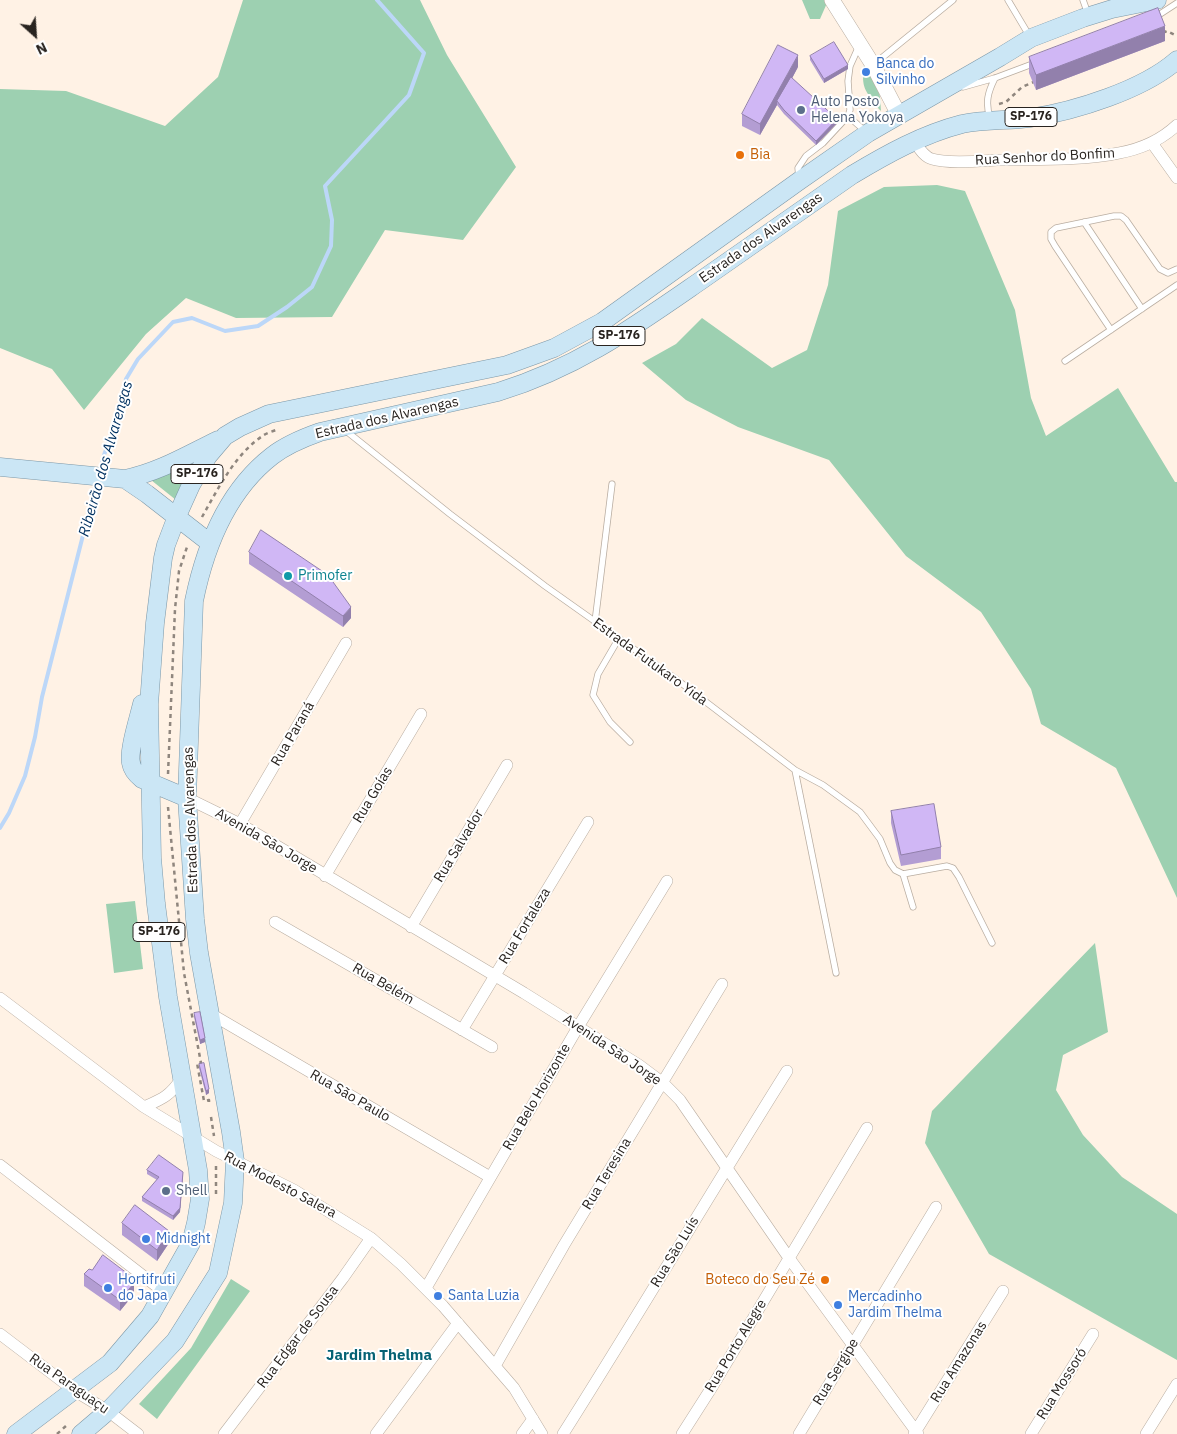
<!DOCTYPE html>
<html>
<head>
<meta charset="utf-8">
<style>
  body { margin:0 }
  #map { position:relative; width:1177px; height:1434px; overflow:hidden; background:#fff2e5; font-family:"IBM Plex Sans",sans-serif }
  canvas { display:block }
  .north { position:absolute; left:10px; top:10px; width:50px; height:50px; -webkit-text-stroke:4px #fff; paint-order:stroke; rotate:154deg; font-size:14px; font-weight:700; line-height:20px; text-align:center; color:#292420 }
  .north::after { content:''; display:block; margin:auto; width:18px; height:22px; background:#292420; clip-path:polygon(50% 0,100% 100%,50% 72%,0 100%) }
</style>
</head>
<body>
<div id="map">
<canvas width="1177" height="1434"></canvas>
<div class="north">N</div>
</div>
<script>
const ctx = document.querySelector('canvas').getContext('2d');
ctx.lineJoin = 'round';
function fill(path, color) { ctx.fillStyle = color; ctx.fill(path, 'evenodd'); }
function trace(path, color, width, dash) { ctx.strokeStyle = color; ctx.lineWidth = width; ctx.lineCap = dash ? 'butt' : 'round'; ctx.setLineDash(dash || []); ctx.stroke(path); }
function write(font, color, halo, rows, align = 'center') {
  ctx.font = font + ' "IBM Plex Sans",sans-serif'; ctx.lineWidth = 4; ctx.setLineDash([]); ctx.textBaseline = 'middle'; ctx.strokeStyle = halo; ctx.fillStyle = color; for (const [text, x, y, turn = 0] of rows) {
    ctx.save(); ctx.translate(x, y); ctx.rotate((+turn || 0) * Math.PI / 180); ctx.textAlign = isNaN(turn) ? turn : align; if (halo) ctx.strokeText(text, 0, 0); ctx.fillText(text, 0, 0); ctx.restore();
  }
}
fill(new Path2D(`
  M243 0H420L447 55 516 167 463 240 385 230 332 317 236 318 186 298 146 334 84 410 52 369 0 348V89L66 91 165 126 218 77Z
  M802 0H825L827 3 820 19H810Z
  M864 65C879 82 880 89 881 111L878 108C865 90 861 88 864 65Z
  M937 185 965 191 1015 310 1031 398 1046 436 1118 388 1175 482H1177V898L1116 768 1041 724 1031 689 981 612 906 556 829 460 738 427 686 400 642 363 676 344 702 318 772 368 807 350 828 285 838 211 884 187Z
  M195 463 176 500 151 480Z
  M135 901 143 969 114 973 106 904Z
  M1095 943 1108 1032 1063 1055 1056 1090 1083 1135 1122 1177 1177 1214V1360L989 1254 925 1143 932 1111Z
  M231 1279 250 1291 157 1419 139 1404 191 1348Z`), '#9dd0b1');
trace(new Path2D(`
  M100 471 104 455 116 423 126 379 138 359 173 322 192 318 225 331 258 326 287 307 312 287 331 246 332 220 325 186 409 95 424 53 377 0
  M0 828 9 813 25 776 35 737 42 697 97 480`), '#bcd7f8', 4);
const lane = new Path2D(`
  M1008 0 1030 37
  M1083 0 1088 14
  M1154 18 1177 3
  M873 65 953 0
  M963 87 995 78 1035 63
  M848 116 865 131
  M990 118C985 102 988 92 995 78
  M799 178 798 168 806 156 823 143 848 116 850 110 848 81 850 66 859 46
  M1084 222 1142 309
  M1111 330 1055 246 1051 239V232L1056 228 1114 216H1121L1126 220 1160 269 1168 273 1177 269
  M1065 361 1177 285
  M345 430 450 514 545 586 672 676 795 770 836 973
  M595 622 612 484
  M619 638 598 674 593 695 610 722 630 742
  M795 770 823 785 860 812 880 839 890 863 895 870 903 874 947 866 953 868 959 877 992 943
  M903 874 913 907`);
const street = new Path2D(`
  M914 141C919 148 924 157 932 159 948 164 980 161 997 160 1037 159 1080 161 1119 153 1141 149 1161 140 1177 125
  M1152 143 1177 178
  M187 798 240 824 524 993 639 1065 663 1083 680 1100 789 1258 918 1434
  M240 824 346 643
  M325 876 421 714
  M275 922 492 1047
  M411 927 507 765
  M0 998 144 1107 216 1151 294 1190 371 1238 401 1264 443 1306 514 1388 542 1434
  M211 1014 490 1177
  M462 1030 588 822
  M144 1107C162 1099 170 1096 181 1079
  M0 1165 164 1292
  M426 1288 578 1027 667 881
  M0 1334 75 1391 108 1411 138 1434
  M495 1366 564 1245 722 984
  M224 1434 343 1278 371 1238
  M376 1434 458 1323
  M522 1434 533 1419
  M563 1434C639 1314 711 1192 787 1071
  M682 1434 712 1387 867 1128
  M799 1434 936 1207
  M914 1434 1003 1291
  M1031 1434 1093 1334
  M1146 1434 1177 1384`);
const secondary = new Path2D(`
  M832 0 873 65 899 115`);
const primary = new Path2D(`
  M0 467 125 479C159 472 187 455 218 440
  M125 479 147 494 210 543
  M142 704C139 717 128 751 131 763 132 770 137 775 142 779L187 798
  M16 1434 110 1363 150 1316 191 1243 196 1223 200 1199 198 1170 168 997 156 904 152 858 149 704 155 623 163 558 166 545 177 516 191 485 208 456 225 436 240 427 269 414 507 365 554 348 602 322 799 181 868 133 1000 57 1031 38 1083 18 1112 9 1157 0
  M81 1434 108 1411 175 1341 218 1273 233 1203 235 1161 231 1132 199 953 195 919 187 798 194 601C205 547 227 491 272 456 286 445 303 438 320 432L498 392C579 367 635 326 703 279 753 244 803 209 852 175 887 154 923 134 962 124 985 119 1008 121 1030 118 1075 111 1143 90 1177 60`);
trace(lane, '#b9ada1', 7);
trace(street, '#b9ada1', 12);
trace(secondary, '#b9ada1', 16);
trace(primary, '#7c97a7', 19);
trace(new Path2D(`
  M1163 33 1167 31 1177 36
  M999 104 1006 102 1022 87 1036 81
  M202 517C218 489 234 456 261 437 266 433 273 431 279 429
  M168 774 175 609 179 571 188 544
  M168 807 184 973 201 1063H197L204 1101 209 1100V1102
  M211 1117 214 1136
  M216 1194V1164
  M57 1434 67 1425`), '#8f867e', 2.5, [4, 4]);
trace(lane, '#fff', 5.5);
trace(street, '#fff', 11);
trace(secondary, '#fff', 15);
trace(primary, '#cbe6f5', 18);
fill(new Path2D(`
  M1165 41 1036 90 1029 73V57Z
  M810 56 848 69 824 83 810 60Z
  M798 67 792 78 837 123 816 145 784 114 777 105 760 135 742 126V114Z
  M249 552 351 618 343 627 249 564Z
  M891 811 941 847V859L901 866 891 823Z
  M194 1013 205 1042 200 1044 194 1017Z
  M199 1064 209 1093 206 1095 199 1068Z
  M147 1170 183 1176 180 1212 173 1220 142 1201V1197L157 1180 147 1174Z
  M122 1223 169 1243 157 1261 122 1235Z
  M92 1270 134 1294 120 1311 84 1286V1274Z`), '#b39dd3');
fill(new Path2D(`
  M1165 26V41L1036 90V75Z
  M798 55V67L779 103 777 101V105L760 135V124Z
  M848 65V69L824 83V79Z
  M837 119V123L816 145V141Z
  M351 607V618L343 627V616Z
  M205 1038V1042L200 1044V1040Z
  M209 1089V1093L206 1095V1091Z
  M183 1172 180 1212 173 1220V1216Z
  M169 1231V1243L157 1261V1250Z
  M134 1283V1294L120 1311V1300Z`), '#9280ac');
const building = new Path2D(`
  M1158 8 1165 26 1036 75 1029 57Z
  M834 42 848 65 824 79 810 56Z
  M778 45 798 55 760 124 742 114Z
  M791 77 837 119 816 141 784 110 777 101Z
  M261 530 328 575 351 607 343 616 249 552Z
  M934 804 941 847 901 855 891 811Z
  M200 1012 205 1038 200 1040 194 1013Z
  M204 1063 209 1089 206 1091 199 1064Z
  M159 1155 183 1172 180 1208 173 1216 142 1197 159 1177 147 1170Z
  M135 1205 169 1231 157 1250 122 1223Z
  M103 1255 132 1277 134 1283 120 1300 84 1274 89 1269 92 1270Z`);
fill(building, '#d0b7f5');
trace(building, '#9280ac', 1);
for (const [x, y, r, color] of [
  [866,72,5,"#3f7fe0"],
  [801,110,5,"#5c6f8a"],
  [740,155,5,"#e8710a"],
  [288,576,5,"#0f9aa8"],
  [166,1191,5,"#5c6f8a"],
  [146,1239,5,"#3f7fe0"],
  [825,1280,5,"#e8710a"],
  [108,1288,5,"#3f7fe0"],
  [438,1296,5,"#3f7fe0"],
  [838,1305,5,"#3f7fe0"]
]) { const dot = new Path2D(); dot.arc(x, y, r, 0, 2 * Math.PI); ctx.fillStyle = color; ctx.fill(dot); trace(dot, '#fff', 2); }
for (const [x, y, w] of [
  [1031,117,52],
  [619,336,52],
  [197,474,52],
  [159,932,52]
]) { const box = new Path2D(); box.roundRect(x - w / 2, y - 9.5, w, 19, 4); ctx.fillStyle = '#fff'; ctx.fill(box); trace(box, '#292420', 1); }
write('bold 12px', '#292420', null, [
  ["SP-176",1031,117],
  ["SP-176",619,336],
  ["SP-176",197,474],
  ["SP-176",159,932]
]);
write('14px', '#366cbe', '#fff', [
  ["Banca do",876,64],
  ["Silvinho",876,80],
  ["Midnight",156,1239],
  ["Hortifruti",118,1280],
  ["do Japa",118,1296],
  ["Santa Luzia",448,1296],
  ["Mercadinho",848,1297],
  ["Jardim Thelma",848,1313]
], 'left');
write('14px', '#4e5e75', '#fff', [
  ["Auto Posto",811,102],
  ["Helena Yokoya",811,118],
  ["Shell",176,1191]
], 'left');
write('14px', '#c56008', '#fff', [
  ["Bia",750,155],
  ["Boteco do Seu Zé",815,1280,"right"]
], 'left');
write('14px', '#292420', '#fff', [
  ["Rua Senhor do Bonfim",1045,157,-3],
  ["Estrada dos Alvarengas",761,238,-35],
  ["Estrada dos Alvarengas",387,418,-13],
  ["Estrada Futukaro Yida",650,662,36],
  ["Rua Paraná",293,734,-60],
  ["Rua Goías",373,795,-59],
  ["Estrada dos Alvarengas",191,820,-92],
  ["Avenida São Jorge",266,841,30],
  ["Rua Salvador",459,846,-59],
  ["Rua Fortaleza",525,926,-59],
  ["Rua Belém",383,984,30],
  ["Avenida São Jorge",612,1050,34],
  ["Rua São Paulo",350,1096,30],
  ["Rua Belo Horizonte",537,1097,-60],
  ["Rua Teresina",607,1174,-59],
  ["Rua Modesto Salera",280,1185,28],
  ["Rua São Luís",675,1252,-59],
  ["Rua Edgar de Sousa",298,1337,-53],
  ["Rua Porto Alegre",736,1346,-59],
  ["Rua Amazonas",959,1362,-58],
  ["Rua Sergipe",836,1372,-59],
  ["Rua Paraguaçu",69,1384,35],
  ["Rua Mossoró",1062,1384,-58]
]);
write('14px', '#0d838f', '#fff', [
  ["Primofer",298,576]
], 'left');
write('italic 15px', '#023261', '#fff', [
  ["Ribeirão dos Alvarengas",106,459,-74]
]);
write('bold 15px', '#056274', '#fff', [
  ["Jardim Thelma",379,1356]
]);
</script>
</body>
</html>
